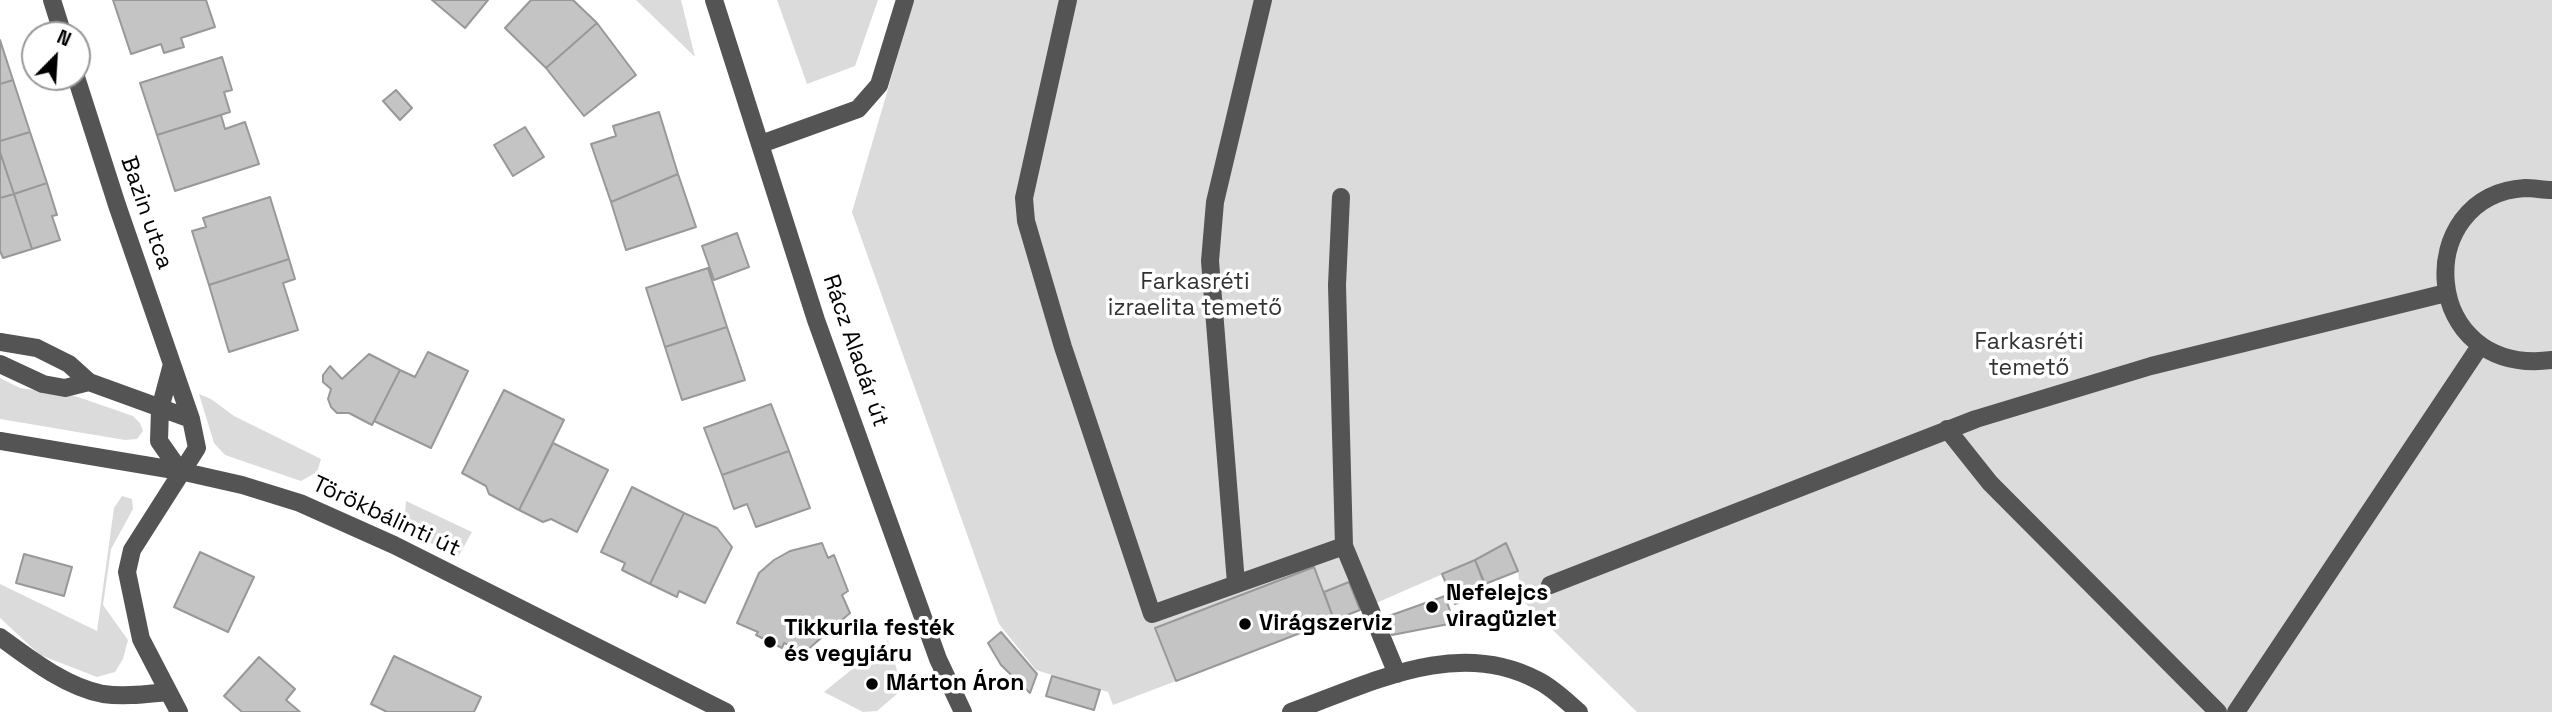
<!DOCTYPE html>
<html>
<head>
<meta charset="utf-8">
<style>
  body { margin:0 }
  #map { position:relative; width:2552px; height:712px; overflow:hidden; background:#fff; font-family:"Space Grotesk",sans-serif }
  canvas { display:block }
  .north { position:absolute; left:21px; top:21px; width:70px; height:70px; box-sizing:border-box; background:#fff; border:2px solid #999; border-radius:50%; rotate:24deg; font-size:19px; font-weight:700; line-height:28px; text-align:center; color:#000 }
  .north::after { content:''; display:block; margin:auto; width:24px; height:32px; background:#000; clip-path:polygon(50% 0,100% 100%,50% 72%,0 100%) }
</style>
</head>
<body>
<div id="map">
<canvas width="2552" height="712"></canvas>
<div class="north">N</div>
</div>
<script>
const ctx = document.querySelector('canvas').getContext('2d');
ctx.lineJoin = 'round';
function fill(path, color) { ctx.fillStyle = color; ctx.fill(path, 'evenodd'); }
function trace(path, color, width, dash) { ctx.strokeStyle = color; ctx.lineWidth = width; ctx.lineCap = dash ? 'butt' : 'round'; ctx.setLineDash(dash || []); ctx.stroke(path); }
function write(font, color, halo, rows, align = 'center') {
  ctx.font = font + ' "Space Grotesk",sans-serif'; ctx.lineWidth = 7; ctx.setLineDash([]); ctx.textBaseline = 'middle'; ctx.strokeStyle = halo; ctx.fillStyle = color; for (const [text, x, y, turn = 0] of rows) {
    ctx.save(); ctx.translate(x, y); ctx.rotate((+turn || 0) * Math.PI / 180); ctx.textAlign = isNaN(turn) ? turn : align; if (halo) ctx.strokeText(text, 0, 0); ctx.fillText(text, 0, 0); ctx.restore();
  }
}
fill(new Path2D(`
  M636 0H681L695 57Z
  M777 0H878L855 66 807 84Z
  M914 0H2552V712H1637L1521 599 1518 571 1506 543 1475 560 1360 610 1349 583 1324 592 1313 567 1155 627 1176 681 1113 705 1108 692 1036 670 999 624 852 212Z
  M0 378 20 388 75 396 133 416 140 423 143 431 137 439 125 440 0 419Z
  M199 394 211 399 234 416 321 459 317 472 301 481 225 455 214 443Z
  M122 496 132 499 133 509 111 549 103 605 128 640 123 659 115 672 97 677 40 655 0 618V584L97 631 114 508Z
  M406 501 472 532 458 557 404 530Z
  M888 640 900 681 898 693 877 711 863 712 824 692Z`), '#dbdbdb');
const building = new Path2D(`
  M113 0H206L215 27 181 38 184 47 164 53 161 44 131 54Z
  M432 0H488L465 28Z
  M531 0H573L597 23 546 68 505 28Z
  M597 23 636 75 584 116 546 68Z
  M0 40 13 80 0 84Z
  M222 57 232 90 224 92 230 112 157 135 140 83Z
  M13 80 30 132 0 141V84Z
  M396 90 412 108 400 120 383 101Z
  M659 112 678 174 611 202 591 144 616 136 613 126Z
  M221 115 225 129 245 122 259 164 175 191 157 135Z
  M525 127 544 157 513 176 494 145Z
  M30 132 47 183 14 194 0 152V141Z
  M0 152 14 194 0 198Z
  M678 174 696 227 626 250 611 202Z
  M47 183 57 215 52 216 60 240 32 249 14 194Z
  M14 194 32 249 3 258 0 251V198Z
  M270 197 289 259 209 285 192 231 206 227 203 218Z
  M737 233 749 267 714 280 702 246Z
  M289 259 295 279 283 283 298 330 229 352 209 285Z
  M708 268 727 327 665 347 646 288Z
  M727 327 745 380 682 400 665 347Z
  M428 352 468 371 431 448 374 421 400 370 415 377Z
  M369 354 400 370 372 425 349 413H337L331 407 328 399 331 389 323 382V375L330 366 342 379Z
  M504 390 564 420 519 510 489 494 486 486 462 473Z
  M771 404 789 451 722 475 704 428Z
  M553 443 608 470 577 532 551 519 543 522 519 510Z
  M789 451 810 508 756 527 747 504 734 509 722 475Z
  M632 487 684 513 650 584 622 570 625 563 601 552Z
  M684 513 717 528 732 547 705 603 679 591 677 597 650 584Z
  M822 543 828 558 834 555 848 591 842 595 850 613 805 652 784 643 782 648 756 635 758 632 737 623 759 573 774 560 790 551Z
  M1506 543 1518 571 1485 584 1475 560Z
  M200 552 254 577 228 632 174 607Z
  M24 554 72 567 64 596 16 583Z
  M1475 560 1487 591 1455 604 1442 574Z
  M1314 567 1334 620 1176 681 1155 628Z
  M1349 582 1360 610 1334 620 1324 592Z
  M1445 596 1454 623 1392 635 1386 617Z
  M1001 632 1037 674 1030 693 1001 665 988 643Z
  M394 656 481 697 474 712H387L371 704Z
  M259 657 295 689 286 700 300 712H242L224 696Z
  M1052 676 1100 690 1094 710 1046 696Z`);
fill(building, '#c4c4c4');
trace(building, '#989898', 2);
trace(new Path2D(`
  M52 0 63 35
  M714 0 816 320 938 659 963 712
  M1068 0 1024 198 1026 221 1063 347 1152 614 1344 546
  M76 77 117 205 191 419 197 448 132 550 127 572 141 639 179 712
  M761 144 858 109 879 85 905 0
  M2552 190C2543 190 2534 188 2525 188 2411 195 2419 377 2552 360
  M1341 197 1337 285 1344 546 1397 674
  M0 342 37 348 69 364 89 382 191 419
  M0 364 43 384 65 388 89 382
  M172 364 160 409 159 441 180 471
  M1947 429 1990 483 2218 712
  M0 441 180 471 242 485 300 503 394 545 726 712
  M1236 583 1210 261 1215 202 1263 0
  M1550 585 1976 419 2151 366 2446 293
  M0 637C30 659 66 687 103 694 125 697 146 694 168 692
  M1291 712C1369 684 1456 637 1537 680 1552 687 1566 701 1579 712
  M2236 712 2480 346`), '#545454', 18);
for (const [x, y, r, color] of [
  [1432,607,7,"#000"],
  [1245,624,7,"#000"],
  [770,642,7,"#000"],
  [872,684,7,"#000"]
]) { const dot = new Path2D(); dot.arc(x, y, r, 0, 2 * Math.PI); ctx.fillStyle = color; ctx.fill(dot); trace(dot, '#fff', 2.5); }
write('23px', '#000', '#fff', [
  ["Bazin utca",146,213,71],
  ["Rácz Aladár út",855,351,71],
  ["Törökbálinti út",386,517,25]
]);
write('23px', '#323232', '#fff', [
  ["Farkasréti",1195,283],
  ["izraelita temető",1195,309],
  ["Farkasréti",2029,343],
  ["temető",2029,369]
]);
write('bold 23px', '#000', '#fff', [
  ["Nefelejcs",1446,594],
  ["viragüzlet",1446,620],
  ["Virágszerviz",1259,624],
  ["Tikkurila festék",784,629],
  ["és vegyiáru",784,655],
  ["Márton Áron",886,684]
], 'left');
</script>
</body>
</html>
